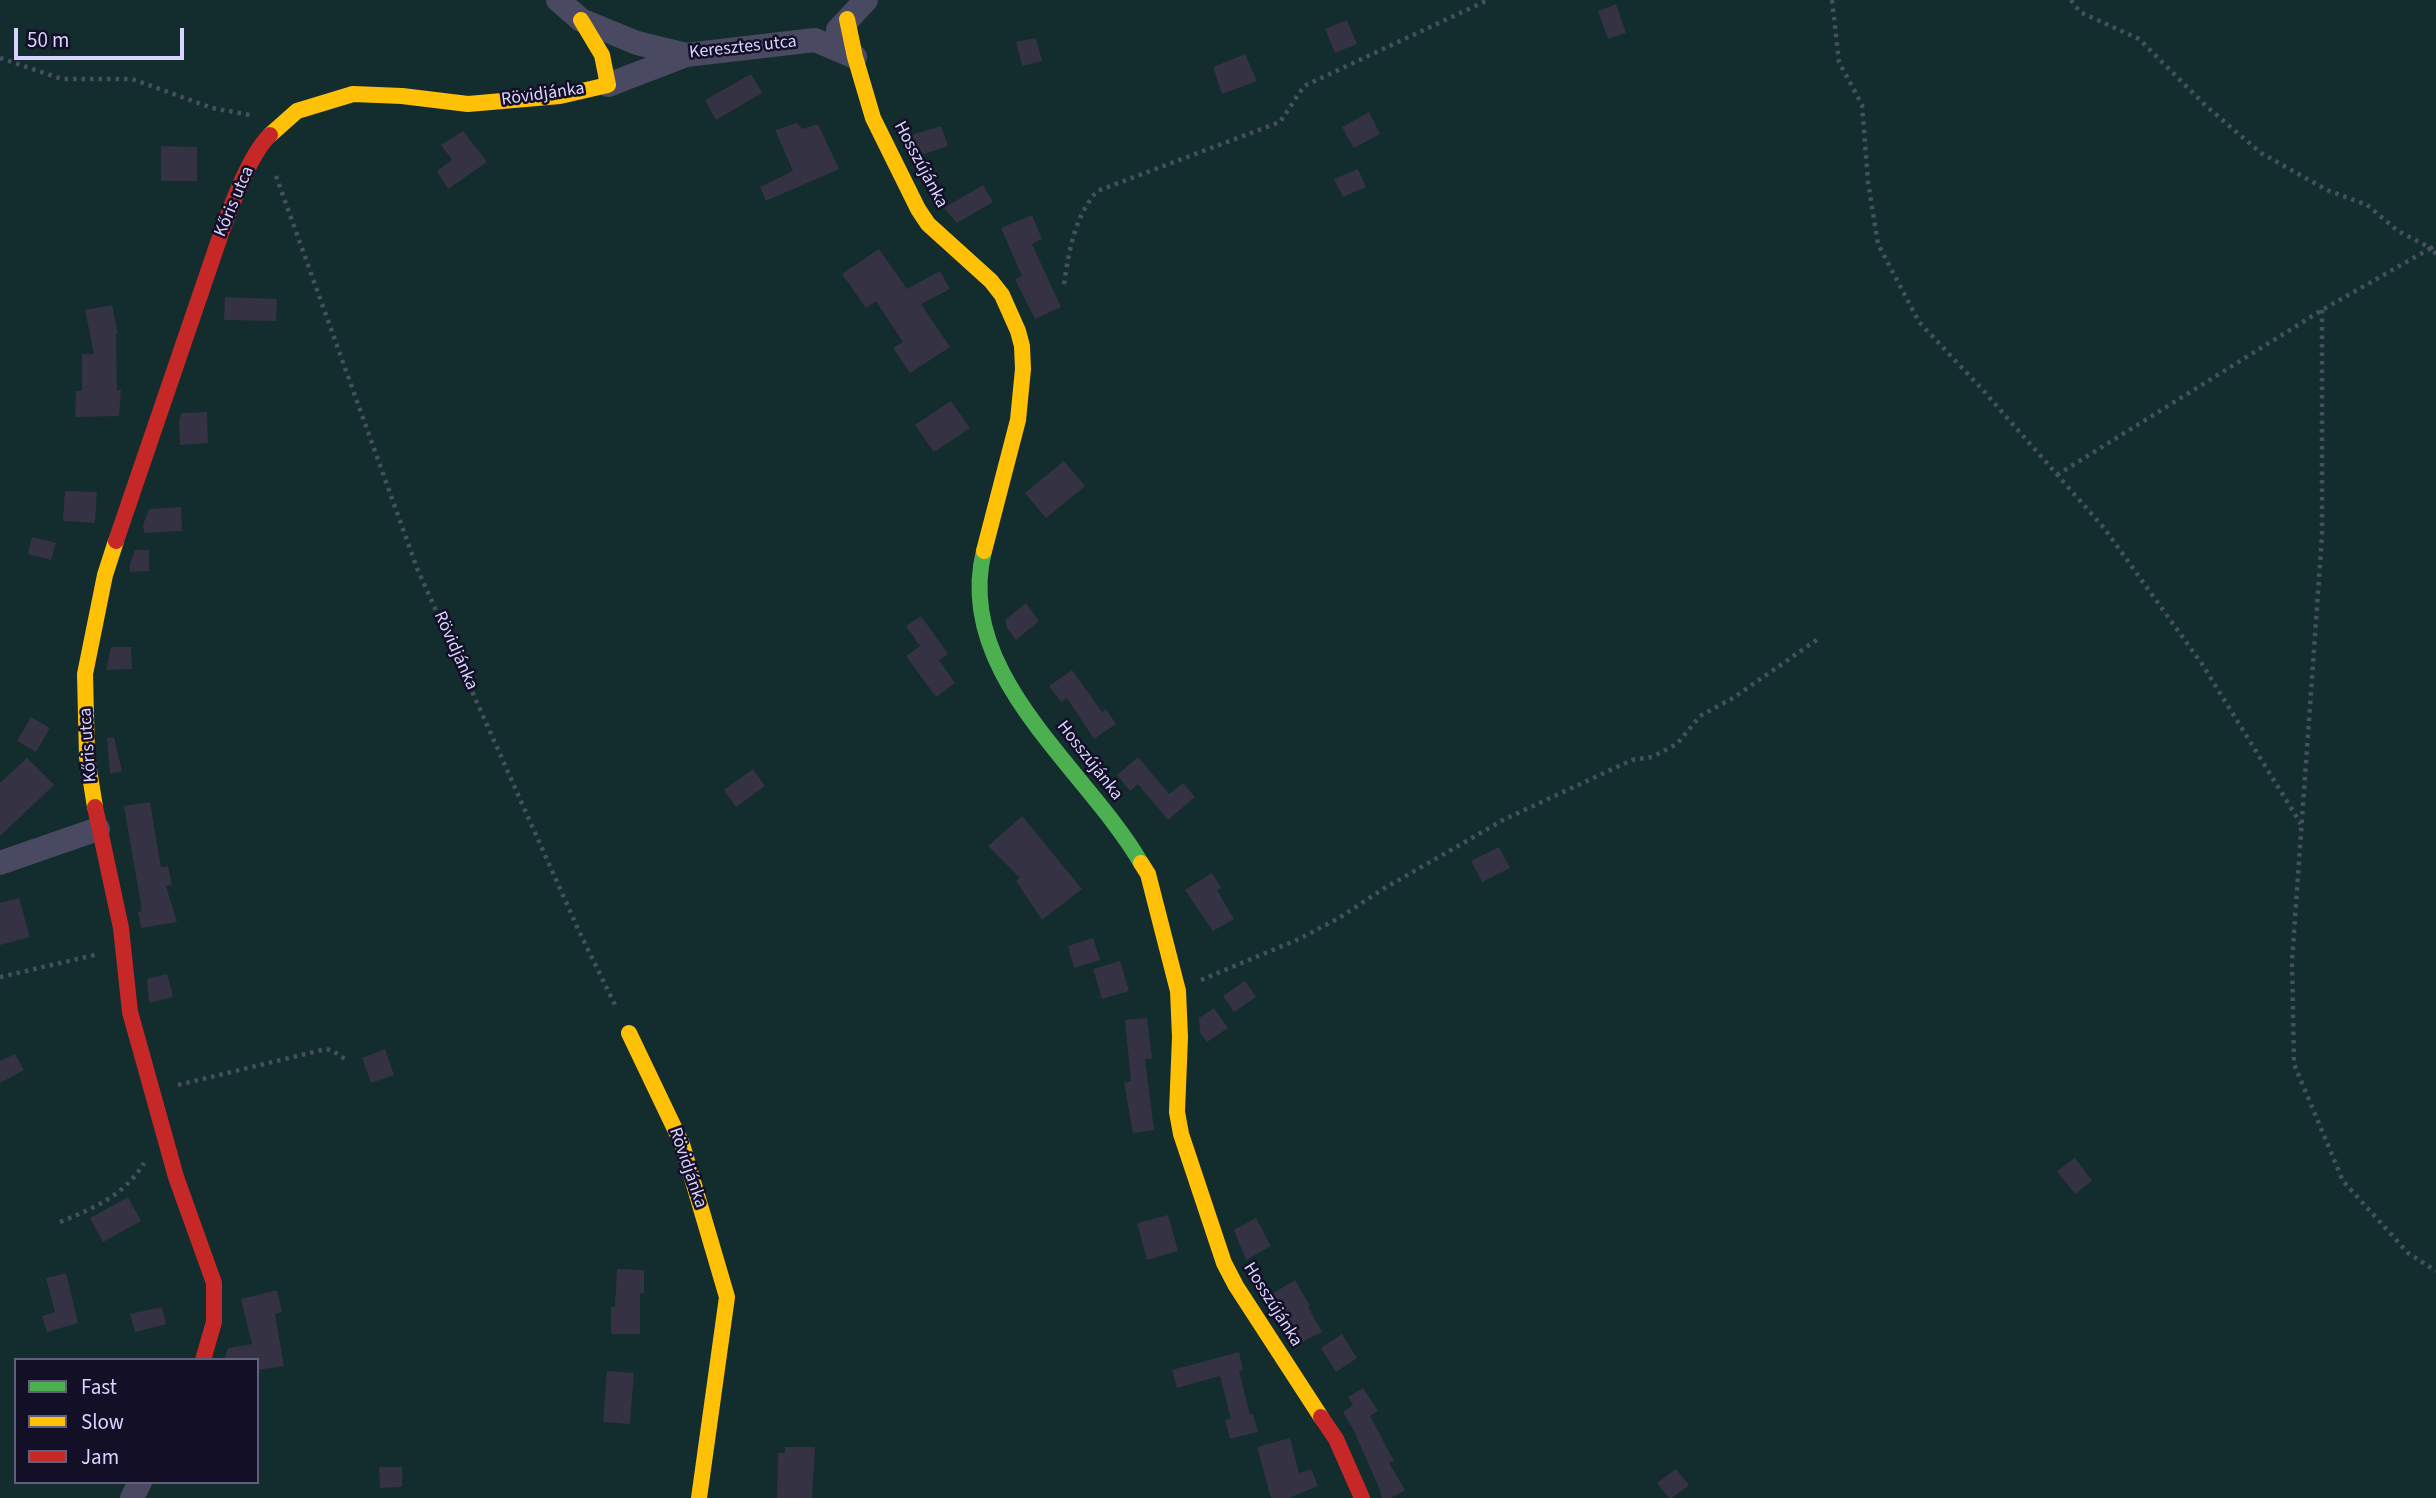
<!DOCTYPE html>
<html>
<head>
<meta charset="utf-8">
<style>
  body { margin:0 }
  #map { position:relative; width:2436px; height:1498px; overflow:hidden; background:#161421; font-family:"Source Sans 3",sans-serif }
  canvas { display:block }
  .legend { position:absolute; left:14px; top:1358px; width:245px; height:126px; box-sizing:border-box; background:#130f26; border:2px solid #625e7d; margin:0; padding:9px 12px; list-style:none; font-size:21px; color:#d9d4ff }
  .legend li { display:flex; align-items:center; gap:14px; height:35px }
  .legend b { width:35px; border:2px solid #625e7d }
  .scale { position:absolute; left:14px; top:28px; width:170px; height:32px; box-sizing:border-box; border:4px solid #d9d4ff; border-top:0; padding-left:9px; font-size:21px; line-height:24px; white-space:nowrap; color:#d9d4ff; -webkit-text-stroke:5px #130f26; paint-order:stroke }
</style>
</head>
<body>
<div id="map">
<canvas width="2436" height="1498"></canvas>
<ul class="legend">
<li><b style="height:9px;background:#4caf50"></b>Fast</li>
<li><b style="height:9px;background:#ffc107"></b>Slow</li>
<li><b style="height:9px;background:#c62828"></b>Jam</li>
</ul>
<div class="scale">50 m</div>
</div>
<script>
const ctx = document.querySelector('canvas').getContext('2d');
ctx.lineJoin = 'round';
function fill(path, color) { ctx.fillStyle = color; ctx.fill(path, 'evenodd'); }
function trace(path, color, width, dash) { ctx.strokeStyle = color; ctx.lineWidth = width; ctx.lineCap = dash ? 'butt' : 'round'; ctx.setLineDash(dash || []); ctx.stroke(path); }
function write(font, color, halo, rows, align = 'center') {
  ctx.font = font + ' "Source Sans 3",sans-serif'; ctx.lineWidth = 5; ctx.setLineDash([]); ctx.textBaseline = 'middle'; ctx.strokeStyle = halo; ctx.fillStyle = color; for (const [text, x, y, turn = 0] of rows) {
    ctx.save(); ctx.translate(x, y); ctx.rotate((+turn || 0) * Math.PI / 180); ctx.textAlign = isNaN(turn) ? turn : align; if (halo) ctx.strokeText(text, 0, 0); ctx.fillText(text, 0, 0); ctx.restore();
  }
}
fill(new Path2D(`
  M0 0H2436V1498H0ZM16 1360H257V1482H16Z`), '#132c2d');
fill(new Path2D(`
  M1616 4 1626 33 1608 39 1598 11Z
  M1347 20 1357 44 1335 53 1325 29Z
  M1036 38 1042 61 1022 66 1016 42Z
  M1245 54 1257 81 1222 94 1213 67Z
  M751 74 762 93 716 120 705 100Z
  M1369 112 1380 134 1354 148 1342 127Z
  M797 123 802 129 818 124 839 169 766 201 760 187 793 171 775 130Z
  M941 126 948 146 915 157 905 137Z
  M463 131 487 162 448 189 437 171 452 160 441 145Z
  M161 146 197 147V181H161Z
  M1358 169 1366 187 1343 197 1334 179Z
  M983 185 993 202 957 223 944 208Z
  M1032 215 1042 239 1032 244 1061 307 1035 319 1015 279 1022 276 1001 228Z
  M879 249 907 289 940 271 950 289 921 304 950 347 910 373 893 348 903 342 876 301 866 308 842 274Z
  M225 297 277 299 276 321 224 320Z
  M112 305 118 334H116L117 390H121L119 416 75 417 76 391H82V354H94L85 310Z
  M951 401 970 428 934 452 915 425Z
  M207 412 208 443 180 445 179 421 181 413Z
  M1064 461 1085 486 1046 518 1025 493Z
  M65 491 97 492 95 523 63 521Z
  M181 507 182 531 144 533 143 525 149 509Z
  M32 537 56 543 51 560 28 554Z
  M135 550H149V571L130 572V564Z
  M1026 603 1039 621 1016 640 1007 628 1005 620Z
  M921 616 948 654 939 660 955 683 936 697 906 656 920 646 906 626Z
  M111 647H131L132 669 106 670Z
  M1072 670 1102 712 1106 709 1116 724 1094 739 1067 698 1061 702 1049 686Z
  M31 717 50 728 36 752 17 741Z
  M114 737 122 771 110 774 107 738Z
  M1138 757 1169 794 1183 783 1195 797 1168 820 1138 784 1130 791 1117 775Z
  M27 758 54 785 0 836V783Z
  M753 769 765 786 736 807 724 790Z
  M150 802 161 867 168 866 172 885 166 886 177 922 141 928 138 912 142 911 124 806Z
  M1022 816 1082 889 1042 920 1016 881 1020 878 988 846Z
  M1499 847 1510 868 1482 882 1471 861Z
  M1212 873 1221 888 1217 890 1234 919 1213 931 1185 890Z
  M19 898 30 937 0 945V903Z
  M1093 938 1100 960 1074 968 1068 946Z
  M1120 961 1129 991 1102 999 1093 969Z
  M167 974 173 997 149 1003 147 979Z
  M1245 981 1256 997 1234 1012 1223 996Z
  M1214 1008 1228 1028 1207 1042 1200 1033 1199 1018Z
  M1147 1018 1152 1058 1145 1059 1154 1130 1133 1133 1124 1083 1131 1081 1125 1020Z
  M385 1049 394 1075 371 1083 362 1058Z
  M15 1054 24 1070 0 1083V1061Z
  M2075 1158 2092 1181 2075 1194 2057 1171Z
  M128 1197 141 1221 103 1242 90 1218Z
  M1168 1215 1178 1251 1147 1260 1137 1223Z
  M1256 1218 1271 1246 1246 1260 1234 1230Z
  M617 1269 644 1270V1293H640V1334H611V1307H615Z
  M66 1273 78 1323 47 1332 42 1316 55 1312 46 1278Z
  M1295 1280 1310 1306 1308 1307 1322 1332 1298 1344 1289 1330 1293 1328 1272 1294Z
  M277 1290 282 1312 275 1314 284 1366 257 1370V1360H224L228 1348 252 1344 241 1299Z
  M162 1307 166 1324 135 1332 130 1314Z
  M1342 1334 1357 1358 1336 1372 1321 1348Z
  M1239 1352 1243 1370 1239 1371 1250 1415 1253 1414 1258 1432 1230 1439 1225 1420 1231 1419 1220 1376 1177 1388 1172 1370Z
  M607 1371 634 1373 630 1424 603 1422Z
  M1363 1388 1378 1411 1370 1416 1394 1461 1389 1463 1405 1490 1391 1498H1382L1380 1490 1354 1431 1343 1412 1353 1405 1348 1397Z
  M1290 1438 1299 1473 1311 1469 1318 1486 1289 1498H1271L1257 1447Z
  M785 1447H815L812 1498H777L778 1453H785Z
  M379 1467H402V1487L380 1488Z
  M1676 1469 1689 1485 1672 1498H1669L1657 1483Z`), '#343243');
trace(new Path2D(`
  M1832 0 1839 62 1862 105 1868 182 1878 244 1919 322 1981 388 2104 528 2202 664 2301 824
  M2071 0 2080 12 2139 39 2206 106 2261 153 2327 190 2367 205 2398 231 2431 248 2436 245
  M0 58 62 79H132L212 108 250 115
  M276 176 417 568 578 929 617 1009
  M1064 284C1069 251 1074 218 1097 191L1280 122 1304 86 1488 0
  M2322 310V536L2292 961 2294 1064 2343 1181 2408 1253 2436 1271
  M2057 475 2322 310 2431 248 2436 254
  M0 977 99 954
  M1201 980 1299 939 1339 918 1383 889 1503 820 1632 760 1652 757 1677 744 1700 716 1733 698 1818 639
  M178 1085 326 1049 333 1051 348 1061
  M60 1222C94 1208 124 1196 144 1163`), '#44505f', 4.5, [3.5, 5]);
trace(new Path2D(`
  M558 0 581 20 637 43 686 55 815 40 855 57
  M838 30 866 0
  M608 85 686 55
  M0 863 98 829
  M132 1498 140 1482`), '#4a4962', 24);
trace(new Path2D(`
  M984 551C953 674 1086 768 1141 863`), '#4caf50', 16);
trace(new Path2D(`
  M847 19 855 57 873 118 918 209 928 224 991 281 1002 295 1018 331 1022 346 1023 369 1018 420 984 551
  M270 135 297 111 353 94 402 96 468 104 560 96 608 85 602 55 581 20
  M95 807 87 757 85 674 105 575 116 541
  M1141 863 1148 874 1178 991 1180 1037 1177 1112 1181 1134 1224 1263 1236 1286 1321 1417
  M629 1033 682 1144 727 1297 699 1498`), '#ffc107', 16);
trace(new Path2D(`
  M116 541 223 228C233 202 250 154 270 135
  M95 807 121 928 130 1012 176 1177 214 1283V1322L203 1360
  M1321 1417 1336 1439 1362 1498`), '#c62828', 16);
write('18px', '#d9d4ff', '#130f26', [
  ["Keresztes utca",743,48,-6],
  ["Rövidjánka",543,95,-8],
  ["Hosszújánka",920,165,62],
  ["Kőris utca",235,202,-67],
  ["Rövidjánka",455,651,66],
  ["Kőris utca",89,745,-94],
  ["Hosszújánka",1089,761,52],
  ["Rövidjánka",687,1168,71],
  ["Hosszújánka",1272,1305,58]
]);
</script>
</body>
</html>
